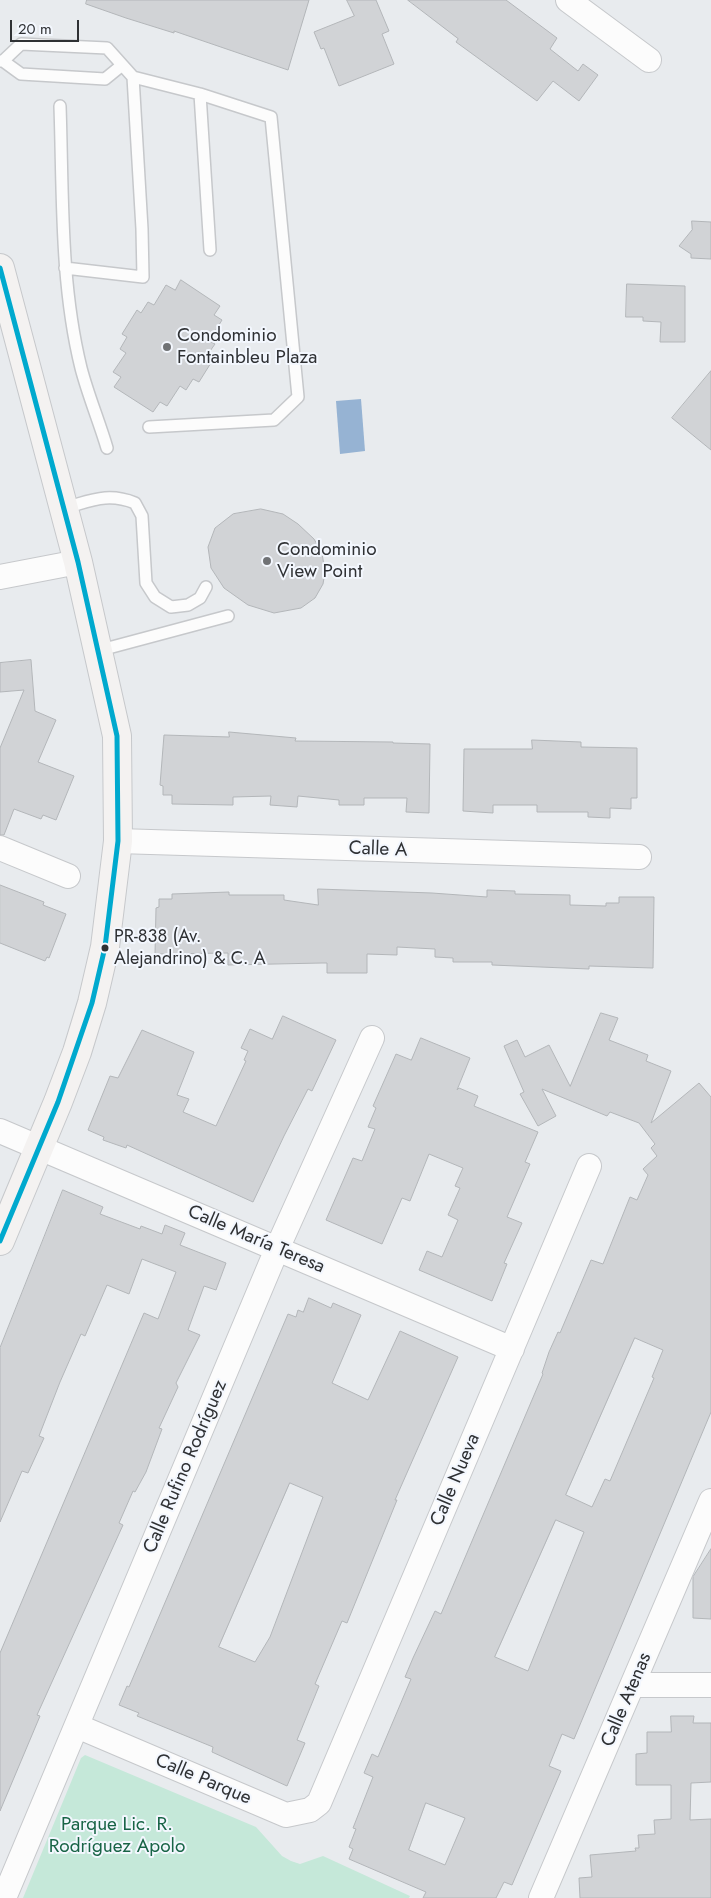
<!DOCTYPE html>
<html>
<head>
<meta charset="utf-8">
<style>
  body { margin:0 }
  #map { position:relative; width:711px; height:1898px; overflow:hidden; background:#e8ebee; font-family:Jost,sans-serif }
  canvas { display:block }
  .scale { position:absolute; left:10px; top:20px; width:69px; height:22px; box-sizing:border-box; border:2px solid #2f3134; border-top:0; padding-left:6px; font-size:15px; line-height:18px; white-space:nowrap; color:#2f3134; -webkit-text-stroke:4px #f3f7fe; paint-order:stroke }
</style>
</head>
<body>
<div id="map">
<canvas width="711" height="1898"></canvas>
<div class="scale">20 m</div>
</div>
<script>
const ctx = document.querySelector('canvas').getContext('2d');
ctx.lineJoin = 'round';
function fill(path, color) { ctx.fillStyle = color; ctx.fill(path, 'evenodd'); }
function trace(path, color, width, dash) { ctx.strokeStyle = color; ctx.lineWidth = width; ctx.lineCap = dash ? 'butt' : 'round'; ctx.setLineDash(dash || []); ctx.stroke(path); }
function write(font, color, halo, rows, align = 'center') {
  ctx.font = font + ' Jost,sans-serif'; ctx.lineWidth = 4; ctx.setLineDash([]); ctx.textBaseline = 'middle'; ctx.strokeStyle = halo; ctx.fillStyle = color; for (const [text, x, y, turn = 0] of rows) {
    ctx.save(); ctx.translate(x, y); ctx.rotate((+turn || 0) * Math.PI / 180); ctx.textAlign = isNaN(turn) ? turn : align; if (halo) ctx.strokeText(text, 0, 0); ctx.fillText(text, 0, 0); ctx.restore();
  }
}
fill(new Path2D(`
  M85 1755 256 1827 282 1856 291 1861 300 1864 323 1856 410 1896 409 1898H23L81 1758Z`), '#c5e8d9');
fill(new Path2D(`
  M361 399 365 451 340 454 336 401Z`), '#96b3d3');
const building = new Path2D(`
  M87 0H309L288 70 174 31V33L126 18 86 4Z
  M347 0H376L389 31 382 34 394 64 339 86 324 48 321 49 314 32 354 16Z
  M408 0H506L557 38 550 49 578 71 583 64 598 75 579 101 553 81 537 101 456 42 458 39Z
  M692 221 711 222V259L691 258V254L679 246 692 230Z
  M181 280 220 306 214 315 222 320 209 341 215 344 208 354 214 358 199 382 193 379 186 390 180 386 167 406 160 402 153 412 114 387 121 377 113 372 126 353 120 349 127 337 122 334 137 310 141 313 148 302 154 305 166 285 175 290Z
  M627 284 685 286V342H660L661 322 643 321V317H626Z
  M711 371V450L672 418Z
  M261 509 283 514 298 524 314 539 322 553 325 572 323 584 315 598 301 608 274 613 248 605 224 588 211 568 208 547 215 528 233 514Z
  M31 660 35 711 56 720 38 762 74 776 56 820 43 815 41 819 14 809 4 835H0V748L24 690 0 692V663Z
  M229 732 296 738 295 741 393 742V743L430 744 429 813 406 812 407 798H364V805H339V800L298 796 297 807 270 805 271 796 233 797V805L172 804V795H163V786L160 785 164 735 229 737Z
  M532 740 581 742V747L637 748V798H631V809L610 808V818L588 817V812H537V805H493V813L463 811 464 749H532Z
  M0 885 44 902 43 905 66 914 49 958 47 957 45 961 0 943Z
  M318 889 432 893 487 897V890L515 891V894L570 895V905L606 906V903H619V897H654L653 968 589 966V969L492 965V962H453V958L435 957V949L397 947V955L367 954V973H327V963H322L228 965V953L155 954 156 908 159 907V899H172V894L229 892V895H284V900L318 905Z
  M601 1013 618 1018 609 1040 648 1055 646 1061 671 1071 651 1123 699 1083 711 1097V1412L574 1739 562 1734 549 1766 561 1771 512 1885 504 1882 496 1898H423L426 1892 349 1859 353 1849 349 1847 356 1829 353 1828 373 1777 364 1773 372 1754 378 1757 411 1679 405 1677 413 1658 435 1611 441 1614 543 1374 542 1373 549 1352 558 1332 560 1333 591 1260 603 1264 630 1197 637 1200 648 1175 643 1169 657 1156 651 1148 655 1144 639 1123 610 1112 607 1116 542 1089 556 1116 538 1126 520 1094 524 1092 504 1046 517 1040 525 1057 549 1045 570 1086ZM635 1338 663 1350 652 1377 654 1378 610 1481 605 1479 592 1507 566 1495ZM556 1520 584 1532 528 1671 495 1657ZM426 1803 465 1818 445 1865 409 1850Z
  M283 1016 336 1040 312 1091 308 1089 284 1136 253 1202 127 1145 126 1148 103 1140 104 1137 88 1130 110 1076 118 1078 142 1030 194 1052 177 1095 189 1099 183 1112 216 1126 246 1061 244 1060 248 1051 241 1048 250 1029 272 1039Z
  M421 1038 470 1058 457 1090 459 1088 478 1096 474 1106 538 1132 525 1162 530 1164 507 1217 522 1223 504 1263 507 1264 492 1301 419 1270 427 1251 442 1257 458 1220 448 1215 460 1188 455 1186 463 1168 429 1154 410 1201 402 1198 382 1244 326 1220 353 1158 362 1161 375 1129 368 1127 376 1108 373 1106 396 1054 411 1060Z
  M63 1190 103 1207 100 1214 140 1229 141 1226 162 1234 165 1225 185 1233 180 1245 226 1263 216 1290 204 1286 188 1330 200 1335 176 1383 178 1387 159 1428 162 1429 146 1472 135 1492 133 1491 119 1523 123 1525 37 1715 40 1716 0 1811V1653L144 1313 158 1319 176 1272 142 1259 129 1294 107 1285 85 1336 81 1334 60 1382 39 1436 44 1438 28 1473 22 1471 0 1522V1348Z
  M309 1298 331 1308 333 1303 361 1315 332 1383 368 1400 400 1331 458 1357 395 1500H397L347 1623 342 1621 315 1684 319 1686 297 1740 305 1743 287 1786 212 1752 213 1747 137 1716 139 1713 119 1705 127 1686 129 1687 288 1314 296 1317 298 1310 303 1312ZM290 1483 323 1497 270 1637 255 1662 219 1647Z
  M711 1549V1619L693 1618V1577Z
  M671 1716H694L693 1723H711V1782L691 1783 690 1820 711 1819V1898H580L579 1878 592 1877 590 1855 636 1851 635 1848H639L638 1835 655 1834 654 1820 671 1819V1785H636V1754L647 1753V1732H671Z`);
fill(building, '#d1d3d6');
trace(building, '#b3b6b9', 1);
const lane = new Path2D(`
  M0 61H3L21 74 105 79 121 66
  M3 61 21 44 107 48 133 77 200 94 271 117 298 397 274 420 149 427
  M200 94 210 250
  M60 106C63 194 60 283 81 368 88 395 99 421 107 448
  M65 268 143 277 142 229 133 77
  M64 508C91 501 107 492 135 503L142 516 146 583 155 597 171 607 188 605 200 598 206 587
  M97 651 228 616`);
const street = new Path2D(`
  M568 0 649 60
  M0 577 78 562
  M118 841 639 857
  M0 848 68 876
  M0 1131 512 1349
  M634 1685H711
  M77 1726 286 1815 310 1810 319 1803 589 1166
  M4 1898 277 1249 372 1038
  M541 1898 711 1501`);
const secondary = new Path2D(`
  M0 268 78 562 117 736 118 841 105 947 92 1003 77 1052 58 1102 0 1241`);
trace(lane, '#c6c8cb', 14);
trace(street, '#c6c8cb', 26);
trace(secondary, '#c6c8cb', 30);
trace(lane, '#fcfcfc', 11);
trace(street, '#fcfcfc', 24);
trace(secondary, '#f4f2f1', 28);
trace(new Path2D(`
  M0 268 78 562 117 736 118 841 105 947 92 1003 58 1102 0 1241`), '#00a9ce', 5);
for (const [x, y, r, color] of [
  [167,347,5,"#707275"],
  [267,561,5,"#707275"],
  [105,948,4.5,"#2f3134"]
]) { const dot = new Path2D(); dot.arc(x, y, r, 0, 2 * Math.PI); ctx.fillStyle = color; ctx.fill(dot); trace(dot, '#f3f7fe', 2); }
write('18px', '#2f3134', '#f3f7fe', [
  ["PR-838 (Av.",114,938],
  ["Alejandrino) & C. A",114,960]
], 'left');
write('19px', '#2f3134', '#f3f7fe', [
  ["Condominio",177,336],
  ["Fontainbleu Plaza",177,358],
  ["Condominio",277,550],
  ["View Point",277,572]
], 'left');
write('19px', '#2f3134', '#f3f7fe', [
  ["Calle A",378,850,2],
  ["Calle María Teresa",256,1240,23],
  ["Calle Rufino Rodríguez",186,1467,-67],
  ["Calle Nueva",456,1480,-67],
  ["Calle Atenas",627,1700,-67],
  ["Calle Parque",203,1780,23]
]);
write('19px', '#186446', '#f3f7fe', [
  ["Parque Lic. R.",117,1825],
  ["Rodríguez Apolo",117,1847]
]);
</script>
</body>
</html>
